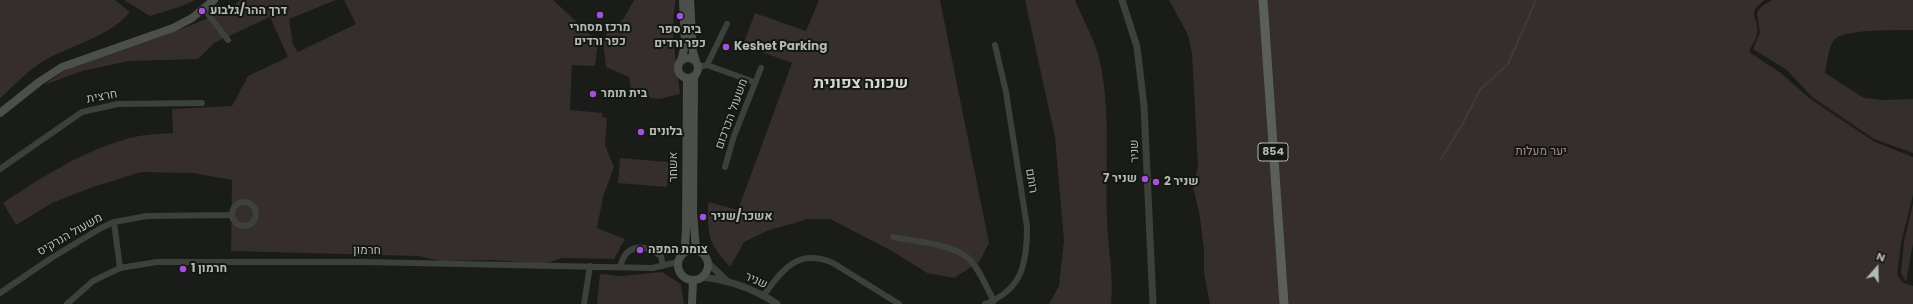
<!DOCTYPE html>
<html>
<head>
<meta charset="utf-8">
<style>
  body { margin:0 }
  #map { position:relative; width:1913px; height:304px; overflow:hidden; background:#1a1c1a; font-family:Poppins,sans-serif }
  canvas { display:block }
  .north { position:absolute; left:1857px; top:248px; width:40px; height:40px; -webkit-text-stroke:3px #151715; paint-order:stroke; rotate:20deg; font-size:11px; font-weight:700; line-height:16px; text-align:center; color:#b3baae }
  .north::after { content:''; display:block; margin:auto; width:14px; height:18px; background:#b3baae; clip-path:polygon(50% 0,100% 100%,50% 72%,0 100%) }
</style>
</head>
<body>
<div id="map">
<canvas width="1913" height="304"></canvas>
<div class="north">N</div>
</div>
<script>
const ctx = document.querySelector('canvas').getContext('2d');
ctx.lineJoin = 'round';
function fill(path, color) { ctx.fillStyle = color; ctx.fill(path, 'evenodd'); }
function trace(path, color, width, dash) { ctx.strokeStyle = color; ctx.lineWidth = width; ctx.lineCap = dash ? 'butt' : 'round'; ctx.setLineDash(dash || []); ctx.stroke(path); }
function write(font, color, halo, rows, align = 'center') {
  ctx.font = font + ' Poppins,Heebo,sans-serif'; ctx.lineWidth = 4; ctx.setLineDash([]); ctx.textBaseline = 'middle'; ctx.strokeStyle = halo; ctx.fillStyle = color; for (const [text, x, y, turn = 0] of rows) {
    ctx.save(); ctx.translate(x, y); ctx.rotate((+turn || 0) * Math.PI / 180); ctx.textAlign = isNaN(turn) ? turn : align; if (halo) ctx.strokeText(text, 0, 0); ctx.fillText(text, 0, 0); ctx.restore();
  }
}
fill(new Path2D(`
  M0 0H115L130 12C107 39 71 44 42 62 26 72 13 86 0 99Z
  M124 0H195L182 6 150 16Z
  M240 0H336L289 19 293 45 298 52 356 24 344 0H553L598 42 595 66 572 65 570 110 602 113V117L607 118 605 145 614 167 603 197 597 228 625 239 614 259 562 258 545 264 492 260 442 261 418 256 231 251 232 180 193 173 141 172 90 188 52 203 16 225 3 203C42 177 84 150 130 138 144 134 159 134 173 133L172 109 232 106 248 76 288 57 270 17 214 43 198 59 129 61 82 71 44 85 70 67 189 26 230 9Z
  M634 0H676C669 29 677 64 680 94L659 99 632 95 629 77 606 67 603 43 605 37 609 30 624 18Z
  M819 0H940L989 243 979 262 954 278 927 273 892 251 830 219H808L767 231 744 242 730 267C707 241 708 236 708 202L738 210 792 63 743 45 755 13 806 31Z
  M1025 0H1075C1082 18 1097 44 1100 62 1111 113 1105 167 1107 219 1108 248 1114 276 1111 304H1049L1059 286 1064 241 1055 137Z
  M1169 0H1765C1744 15 1760 16 1757 34 1756 40 1751 46 1749 52L1781 73 1809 98 1875 142 1913 157V195L1901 243 1897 274 1903 283 1913 286V304H1210L1204 273V250L1200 217 1193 187 1198 166 1192 53 1188 35Z
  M1772 0H1913V30C1899 30 1841 29 1834 40 1828 49 1827 63 1825 73L1864 98 1884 100 1913 99V153L1874 139 1812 97 1787 70 1753 49 1760 33 1757 12 1762 6Z
  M620 158 669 162 667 187 618 183Z
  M1913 203V244L1906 282 1901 273 1904 242Z
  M662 272 681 284 684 304H597L600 274 621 276Z`), '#362d2d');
trace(new Path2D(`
  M1441 159 1462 125 1480 90 1508 64 1536 0`), '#3a3f32', 2);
trace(new Path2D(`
  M204 9 228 40
  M707 65 727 24
  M698 67 707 65 754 82
  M725 167 734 136 761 68
  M0 169 82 112 118 104 202 103
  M232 214a12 12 0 1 1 24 0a12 12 0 1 1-24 0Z
  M114 222 120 268
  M893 237C914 241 952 244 968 258 980 269 986 287 994 301
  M620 267C626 244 643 243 661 256L663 266
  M0 293 53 257 101 228 114 222 147 216 231 215
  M764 295C783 269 798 248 833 263L899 304
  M67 304 93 281 120 268 157 262H365L652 268 678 262
  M584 304 590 266
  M985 304C1022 290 1027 264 1027 227L1006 92 995 45`), '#3d413c', 6);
trace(new Path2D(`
  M1122 0 1137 47 1144 106 1153 304
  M708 263 726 280
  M702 277C730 280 753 288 777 304`), '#3d413c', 7);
trace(new Path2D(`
  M690 0 693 52 696 61
  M678 68a10 10 0 1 1 20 0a10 10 0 1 1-20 0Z
  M681 61 685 45 683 0
  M694 77 693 212 696 250
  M0 113 39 82 62 67 173 28 192 18 214 0
  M678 265a15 15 0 1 1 30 0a15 15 0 1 1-30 0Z
  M682 254 685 246 686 229 687 78
  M692 304 693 280`), '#4c504a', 8);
trace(new Path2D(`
  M1263 0 1284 304`), '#5a5f58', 9);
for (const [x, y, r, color] of [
  [202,11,4,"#a452dd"],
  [600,15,4,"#a452dd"],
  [680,16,4,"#a452dd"],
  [726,47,4,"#a452dd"],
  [593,94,4,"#a452dd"],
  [641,132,4,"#a452dd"],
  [1145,179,4,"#a452dd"],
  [1156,182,4,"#a452dd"],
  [703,217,4,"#a452dd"],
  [640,250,4,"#a452dd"],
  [183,269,4,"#a452dd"]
]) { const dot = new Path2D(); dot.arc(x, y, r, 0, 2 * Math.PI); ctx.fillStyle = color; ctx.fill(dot); trace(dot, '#151715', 1.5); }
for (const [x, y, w] of [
  [1273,152,30]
]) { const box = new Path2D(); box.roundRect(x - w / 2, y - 9, w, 18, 3); ctx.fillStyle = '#151715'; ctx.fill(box); trace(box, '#b3baae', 1); }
write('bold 11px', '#b3baae', null, [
  ["854",1273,152]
]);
write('bold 12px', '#b3baae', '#151715', [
  ["דרך ההר/גלבוע",210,11],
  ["מרכז מסחרי",600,28,"center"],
  ["כפר ורדים",600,42,"center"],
  ["בית ספר",680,30,"center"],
  ["כפר ורדים",680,44,"center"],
  ["Keshet Parking",734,47],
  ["בית תומר",601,94],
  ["בלונים",649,132],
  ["שניר 7",1137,179,"right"],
  ["שניר 2",1164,182],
  ["אשכר/שניר",711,217],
  ["צומת המפה",648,250],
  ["חרמון 1",191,269]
], 'left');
write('12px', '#b3baae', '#151715', [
  ["חרצית",102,97,-10],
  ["משעול הכרכום",732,114,-70],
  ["שניר",1135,151,-93],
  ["אשחר",674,167,-90],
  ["רותם",1031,181,81],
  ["משעול הנרקיס",70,235,-30],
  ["חרמון",367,251,1],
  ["שניר",756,281,24]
]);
write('12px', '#a28888', '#151715', [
  ["יער מעלות",1541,152]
]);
write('bold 16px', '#d2d7cf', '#151715', [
  ["שכונה צפונית",861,84]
]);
</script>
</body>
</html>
